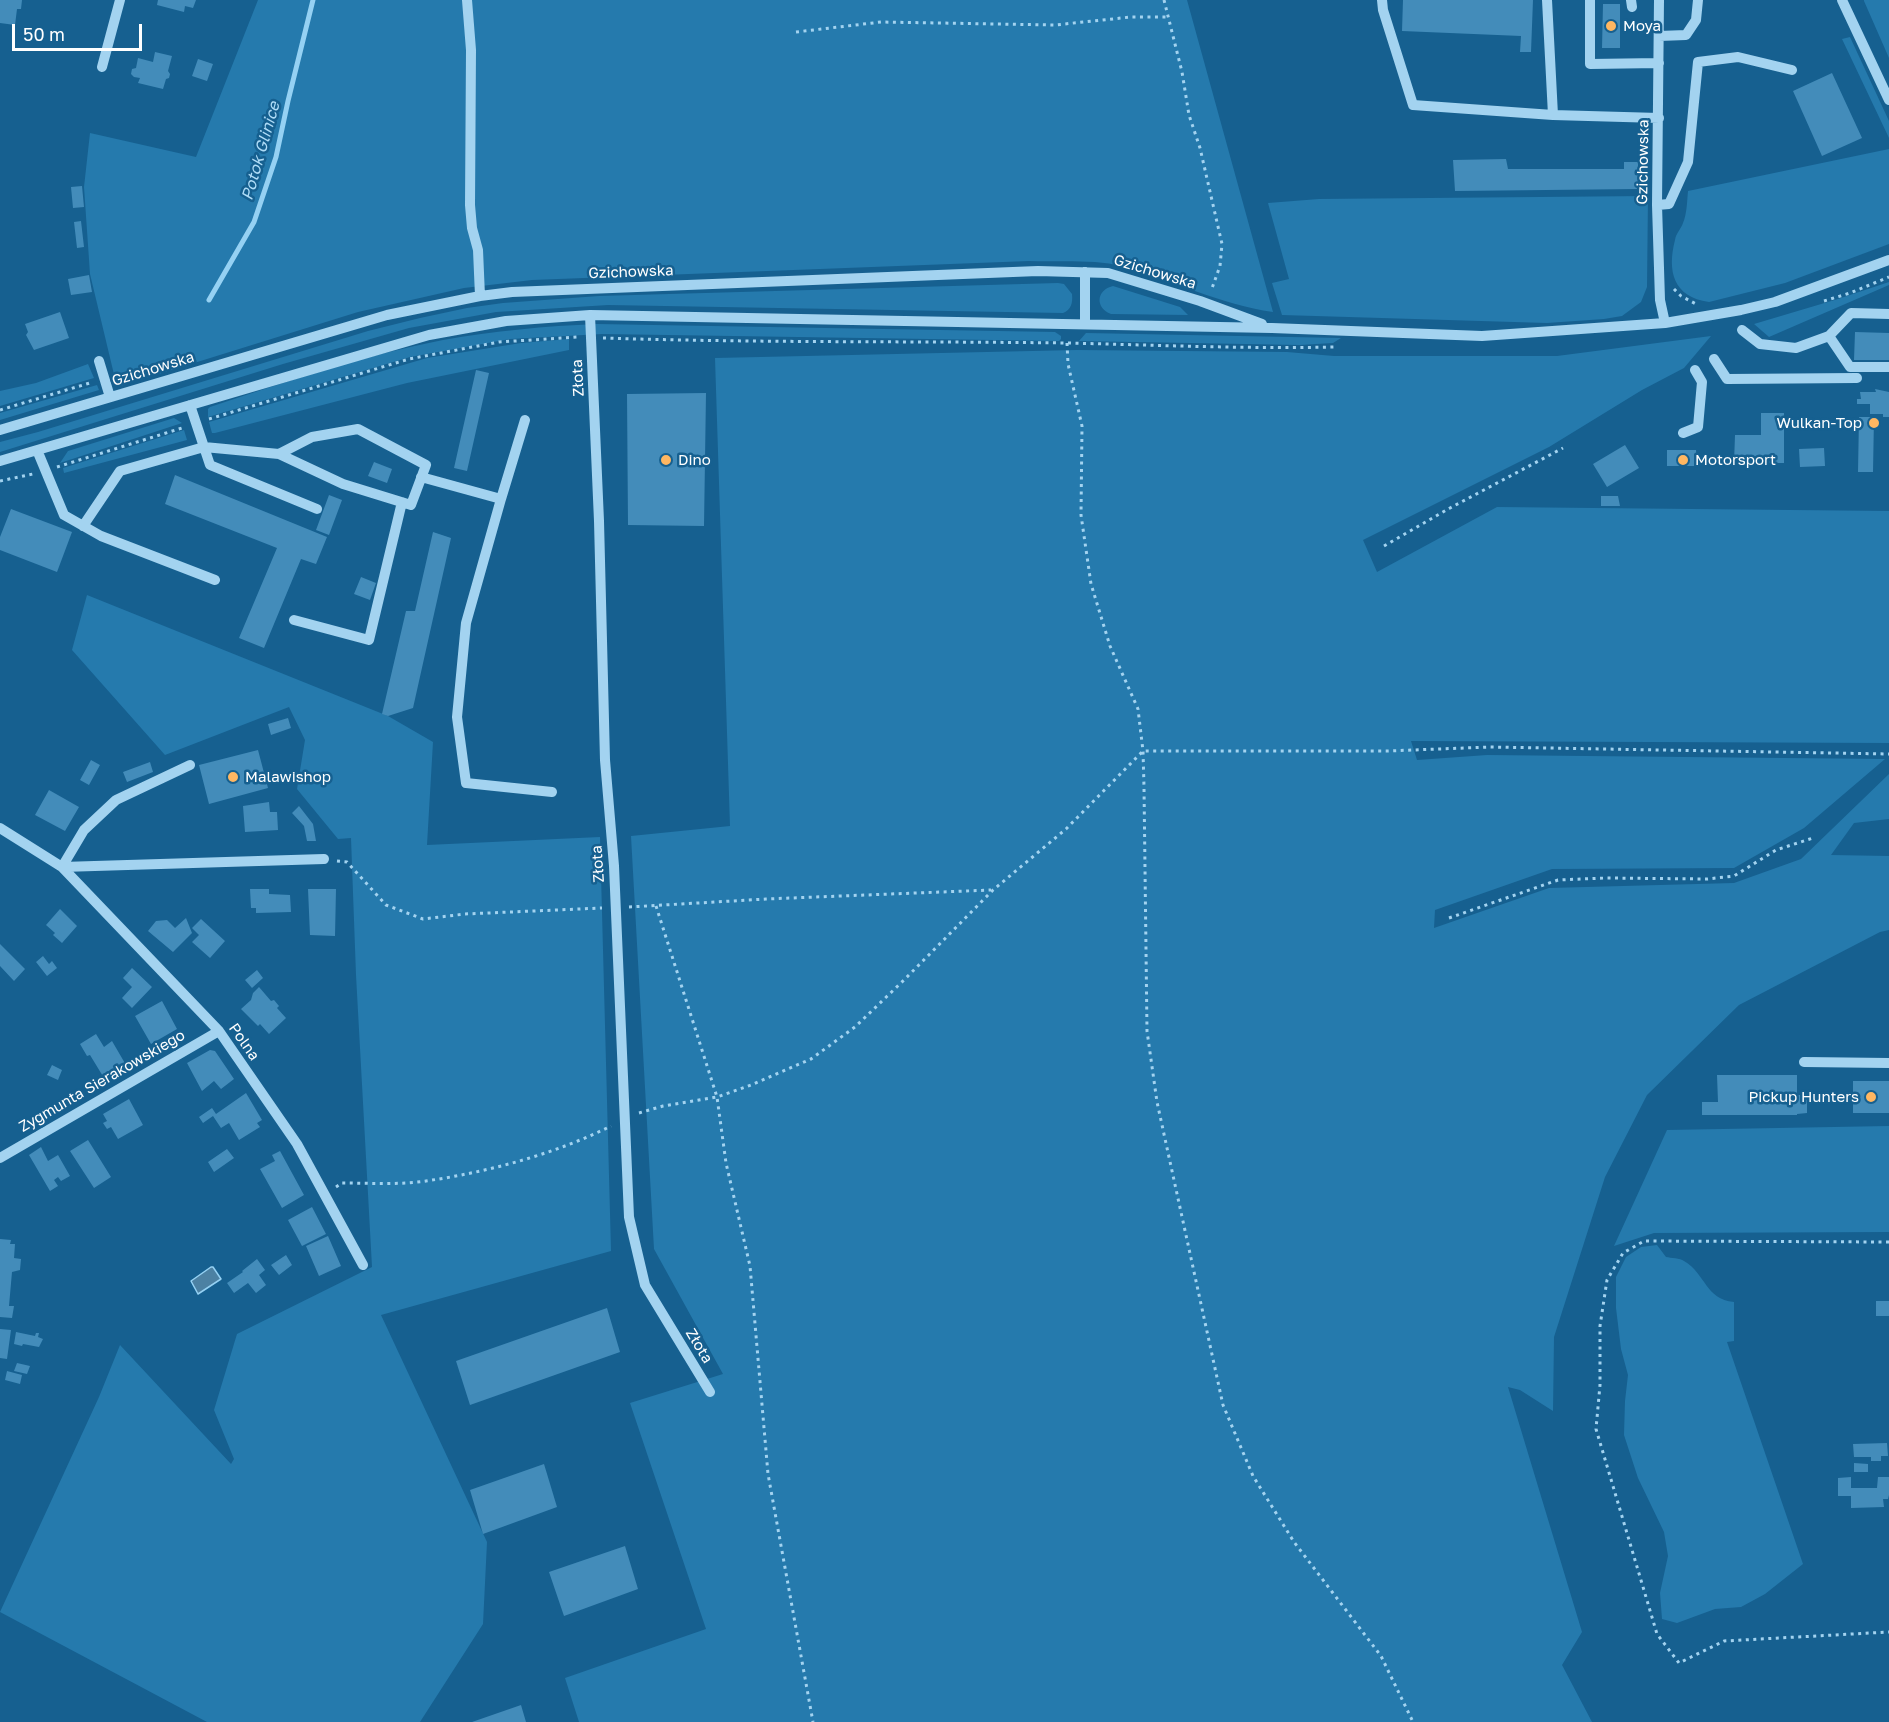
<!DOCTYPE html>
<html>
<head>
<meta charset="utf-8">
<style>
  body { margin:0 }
  #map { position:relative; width:1889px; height:1722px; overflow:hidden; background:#166090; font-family:"Golos Text",sans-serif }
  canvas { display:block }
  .scale { position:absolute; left:12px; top:24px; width:130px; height:27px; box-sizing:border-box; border:3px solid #fff; border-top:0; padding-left:8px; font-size:18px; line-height:21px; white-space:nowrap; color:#fff; -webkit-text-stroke:4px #166090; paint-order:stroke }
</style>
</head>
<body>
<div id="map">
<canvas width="1889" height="1722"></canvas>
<div class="scale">50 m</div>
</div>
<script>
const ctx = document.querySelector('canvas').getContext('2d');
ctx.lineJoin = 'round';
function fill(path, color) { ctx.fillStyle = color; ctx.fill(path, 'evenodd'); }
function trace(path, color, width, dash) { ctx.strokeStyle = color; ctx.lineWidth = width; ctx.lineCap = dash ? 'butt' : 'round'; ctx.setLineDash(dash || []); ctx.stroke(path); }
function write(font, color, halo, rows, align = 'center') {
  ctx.font = font + ' "Golos Text",sans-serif'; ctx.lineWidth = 5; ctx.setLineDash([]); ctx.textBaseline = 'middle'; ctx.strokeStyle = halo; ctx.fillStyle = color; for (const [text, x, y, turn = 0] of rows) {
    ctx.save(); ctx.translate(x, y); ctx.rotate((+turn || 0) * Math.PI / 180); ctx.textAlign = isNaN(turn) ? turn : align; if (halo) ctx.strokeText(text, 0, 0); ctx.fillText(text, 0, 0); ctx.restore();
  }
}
fill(new Path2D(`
  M258 0H1187L1273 312C1221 305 1173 280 1122 266 1095 259 1058 262 1029 261L532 280 464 288 358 312 117 387 90 274 84 187 90 133 196 157Z
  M1864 0H1889V58L1864 1Z
  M1850 37 1889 121V138L1842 39Z
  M1889 149V244L1785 283 1709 302C1673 297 1667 271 1675 240 1676 233 1681 229 1683 223 1687 214 1687 201 1688 191Z
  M1648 196 1647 287 1641 302 1622 316 1604 319 1547 323 1282 315 1272 283 1289 279 1268 203 1319 199Z
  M1889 282V285L1769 337 1754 324 1838 299Z
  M1058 283 1064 284 1072 294C1073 303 1071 310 1063 313L608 305 496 312 409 328 283 364 0 452V442L38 432 368 331 420 318 467 308 503 303 599 296Z
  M1113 286 1180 307 1188 315 1111 314C1095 308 1096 290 1113 286Z
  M597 324 1055 332 1061 336V339L1059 341 602 334 510 339 410 357 208 417V409L210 407C286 382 364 355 443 340 494 331 545 326 597 324Z
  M1086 333 1341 338 1333 343 1300 345 1079 341Z
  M1711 336 1684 368 1642 390 1549 447 1363 540 1377 572 1497 507 1889 511V743L1411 741 1417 760 1487 755 1885 759 1804 828 1734 868 1552 869 1435 910 1434 928 1549 888 1734 883 1801 859 1889 774V819L1854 823 1831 855 1889 856V930L1880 932 1739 1005 1647 1095 1605 1177 1554 1337 1553 1411 1520 1390 1508 1387 1582 1632 1562 1665 1592 1722H579L565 1678 706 1629 630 1403 723 1374 654 1249 631 836 730 826 715 358 1077 350 1287 352 1334 356H1557Z
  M569 339V350L407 383 215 433H212L209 422 427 358 521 343Z
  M88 364 94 378 0 406V391L36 383Z
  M97 385 99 390 0 420V413Z
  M174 418 182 423 60 463 68 451Z
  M184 430 187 440 64 473 63 468Z
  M87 595 388 716 433 742 427 845 600 837 611 1251 381 1315 487 1542 483 1624 420 1722H207L0 1612 99 1397 120 1345 231 1464 234 1459 214 1410 237 1334 372 1267 356 975 351 838 338 839 297 789 305 740 289 707 165 755 72 650Z
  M1889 1126V1232L1654 1233 1614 1246 1667 1130Z
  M1657 1245 1666 1257C1671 1258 1680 1258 1684 1261 1706 1274 1705 1299 1734 1302V1341L1727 1342 1803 1564 1765 1594 1741 1607 1715 1609 1677 1623 1662 1619 1660 1593 1668 1556 1664 1532 1638 1478 1624 1435 1625 1401 1628 1375 1621 1349 1616 1308V1277L1626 1257 1641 1247Z`), '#257aad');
const water = new Path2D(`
  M211 1267H213L221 1279 198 1294 191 1281Z`);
fill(water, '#4c81a3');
trace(water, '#95d1f3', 1.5);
trace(new Path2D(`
  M209 300 254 222 276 157 288 101 313 0`), '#95d1f3', 5);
fill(new Path2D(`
  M0 0H22L21 9H17L15 25 0 23Z
  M158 0H196L193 8 185 6 184 12 157 5Z
  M1403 0H1533L1531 52H1520L1521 36 1402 31Z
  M1603 4H1620V48H1602Z
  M155 52 172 56 168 71 170 74 169 78 166 79 163 89 138 83 140 78 134 77 131 74 132 69 136 68 138 58 153 62Z
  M198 59 213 64 207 81 192 76Z
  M1832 73 1862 138 1822 156 1793 91Z
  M1506 159 1508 169H1624V162H1638V189L1455 191 1453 160Z
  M82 186 84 207 73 208 71 187Z
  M81 221 84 247 77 248 74 222Z
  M89 275 92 292 71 295 68 279Z
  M60 312 69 338 34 350 26 335 28 332 25 324Z
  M1855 332 1889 333V360H1854Z
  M476 370 489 373 467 471 454 468Z
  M1875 389 1889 392V417H1883V414H1870V404H1857V399H1861L1860 392H1876Z
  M706 393 704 526 628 525 627 394Z
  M1761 413H1784V463H1734L1735 435H1761Z
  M1859 417H1874L1873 472H1858Z
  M1625 445 1639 468 1607 487 1593 464Z
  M1824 448 1825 466 1800 467 1799 449Z
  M1667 450H1696L1697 466H1667Z
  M374 462 392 469 387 483 368 476Z
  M175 475 327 537 316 564 301 559 264 648 239 638 277 548 165 504Z
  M329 495 342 500 329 535 316 530Z
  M1601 496H1618L1620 506H1601Z
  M11 509 72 532 57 572 0 550V537Z
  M433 532 451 538 413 708 388 716 382 714 406 611H415Z
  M361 577 376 583 370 600 354 594Z
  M288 718 291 728 271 735 268 724Z
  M258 750 268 788 209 804 199 765Z
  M91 760 100 765 89 785 80 780Z
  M150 762 153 772 127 782 123 772Z
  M49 790 79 807 65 831 35 815Z
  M269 802 270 812H277L278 830 245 832 243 806Z
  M299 806 313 824 316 841H307L304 826 292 813Z
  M250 889H269V894L290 895 291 912 256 913V908H251Z
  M308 889H336L335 936 310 935Z
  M60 909 77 926 62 943 53 935 55 933 46 925Z
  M186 918 192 933 173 952 148 931 156 921 167 920 175 928Z
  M201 919 225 941 210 958 192 942 199 935 192 928Z
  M0 944 25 969 14 981 0 966Z
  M43 956 49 964 52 961 57 968 47 976 36 962Z
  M132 968 152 987 132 1008 122 998 132 987 123 978Z
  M257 970 263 978 252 988 245 980Z
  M259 987 271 1001 274 1000 279 1006 277 1008 286 1018 269 1034 260 1024 258 1026 241 1009 251 1000 253 993Z
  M162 1001 177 1029 151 1044 135 1016Z
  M96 1034 104 1047 112 1041 126 1065 104 1078 90 1055 87 1056 80 1044Z
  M210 1050 215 1051 234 1079 221 1089 214 1081 202 1091 187 1063Z
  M52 1065 62 1070 58 1080 47 1075Z
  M1717 1075H1797V1095H1807V1113L1797 1114V1115H1702V1102H1718Z
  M1853 1081H1889V1113H1853Z
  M246 1093 262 1120 257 1123 260 1127 239 1140 229 1123 221 1128 213 1116 203 1123 199 1117 212 1108 216 1114Z
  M129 1099 143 1125 118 1139 111 1127 107 1129 103 1123 107 1121 103 1114Z
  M88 1140 111 1177 94 1188 70 1151Z
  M41 1147 48 1161 58 1155 70 1176 61 1181 58 1177 54 1180 58 1186 50 1191 29 1155Z
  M227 1149 234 1158 214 1172 208 1162Z
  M280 1151 304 1195 282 1208 260 1169 275 1161 272 1155Z
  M312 1207 326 1234 302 1246 288 1220Z
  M328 1236 341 1266 319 1276 306 1246Z
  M0 1239 11 1240 10 1244H15L14 1258 21 1259 20 1270 12 1272 9 1306H14L12 1318 0 1317Z
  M286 1255 292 1265 279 1275 271 1265Z
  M257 1259 265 1270 259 1275 266 1285 256 1293 248 1283 234 1293 227 1283 243 1272 242 1271Z
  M1876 1301H1889V1316H1876Z
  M607 1308 620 1352 470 1405 456 1361Z
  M0 1329 11 1330 7 1359 0 1358Z
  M16 1332 35 1336 36 1333H39L38 1337 43 1339 39 1347 23 1344 22 1346 14 1344Z
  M17 1363 30 1366 27 1374 14 1371Z
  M7 1371 22 1375 20 1384 5 1380Z
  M1887 1443 1888 1456H1881V1461H1871V1457H1854L1853 1444Z
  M1854 1463 1868 1464V1472H1854Z
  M544 1464 557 1507 483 1534 470 1490Z
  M1851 1477V1488H1877L1878 1477H1889V1495L1888 1499H1883L1884 1507 1851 1508V1496H1838V1478Z
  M625 1546 638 1589 564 1616 549 1572Z
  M521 1705 526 1722H472Z`), '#438cba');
trace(new Path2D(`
  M1164 0 1182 72 1189 115 1200 148 1222 244 1220 266 1211 291
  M796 32 881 22 1055 25 1131 17H1168
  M1674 289 1681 296 1696 304
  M1824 301 1850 293 1889 277
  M603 338C757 343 912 341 1066 343 1156 345 1245 349 1334 347L1336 345
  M1067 343 1068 364 1082 426 1081 515 1091 584 1110 646 1138 709 1143 751 1144 787 1147 1031 1157 1102 1223 1405 1253 1476 1294 1542 1381 1656 1413 1722
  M0 410 93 382
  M209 419 409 359 499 342 578 337
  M57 467 182 428
  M0 481 33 474
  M1384 546 1450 508 1563 448
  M337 861 347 862 386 905 423 919 465 914 602 908
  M656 906 717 1097 726 1163 750 1266 768 1474 813 1722
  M629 907 766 899 991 890
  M1449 918 1558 880 1606 878 1707 879 1734 876 1776 850 1813 838
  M639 1113 663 1106 717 1097 751 1085 811 1059 855 1027 904 980 993 890 1066 829 1143 751H1387L1490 747 1889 754
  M336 1187 342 1183C370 1183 399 1185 426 1181 488 1172 555 1154 611 1126
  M1889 1242 1644 1241 1623 1253 1607 1280 1600 1326V1385L1596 1429 1657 1634 1679 1663 1724 1641 1889 1632`), '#a3d3f0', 3, [3, 4.5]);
trace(new Path2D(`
  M467 0 471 50 470 205 472 228 478 250 480 296
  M1382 0 1383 10 1413 105 1553 115 1659 118
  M1547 0 1553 115
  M1590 0V64L1659 63
  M1631 0 1632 7
  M1659 0 1657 205 1660 300 1665 323
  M1842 0 1889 100
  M1659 36 1686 35 1696 20 1698 0
  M102 67 120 0
  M1657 205 1669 204 1688 162 1698 62 1738 57 1792 70
  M590 315 599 521 605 760 614 866 629 1217 645 1285 710 1392
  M1085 324V272
  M1742 330 1760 344 1796 348 1829 336 1851 313 1889 314
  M1829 336 1850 367H1889
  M1714 359 1727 379 1857 378
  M99 361 110 397
  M190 405 210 465 317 509
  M0 430 387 315 480 296 512 292 1038 271 1108 273 1200 301 1262 324
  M1683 433 1698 427 1702 382 1695 370
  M37 450 64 515 101 536 215 580
  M0 461 429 335 506 321 590 315 1272 328 1482 336 1665 323 1741 310 1775 302 1889 260
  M421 477 501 499 466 623 457 717 466 783 552 792
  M501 499 525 420
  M83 526 120 471 204 447 279 454 312 437 358 429 426 465 411 505 343 484 279 454
  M294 620 369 640 402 502
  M0 828 62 867 219 1031 297 1144 363 1265
  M62 867 324 859
  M62 867 84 830 116 800 190 765
  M1804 1062 1889 1063
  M0 1158 219 1031`), '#a3d3f0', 10);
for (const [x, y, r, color] of [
  [1611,26,6,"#ffb762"],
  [1874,423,6,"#ffb762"],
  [666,460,6,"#ffb762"],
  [1683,460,6,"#ffb762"],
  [233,777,6,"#ffb762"],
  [1871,1097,6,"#ffb762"]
]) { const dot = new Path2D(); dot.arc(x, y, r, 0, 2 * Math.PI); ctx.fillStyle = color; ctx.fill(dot); trace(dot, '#166090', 2); }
write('15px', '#fff', '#166090', [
  ["Moya",1623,26],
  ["Wulkan-Top",1862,423,"right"],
  ["Dino",678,460],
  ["Motorsport",1695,460],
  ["Malawishop",245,777],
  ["Pickup Hunters",1859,1097,"right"]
], 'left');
write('15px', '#fff', '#166090', [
  ["Gzichowska",1643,162,-89],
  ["Gzichowska",631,272,-2],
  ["Gzichowska",1155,272,17],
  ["Gzichowska",153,369,-17],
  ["Złota",578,378,-93],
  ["Złota",598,864,-94],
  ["Polna",244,1042,55],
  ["Zygmunta Sierakowskiego",102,1081,-30],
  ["Złota",699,1346,59]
]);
write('italic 16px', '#afdcf7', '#166090', [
  ["Potok Glinice",261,151,-74]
]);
</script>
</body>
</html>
